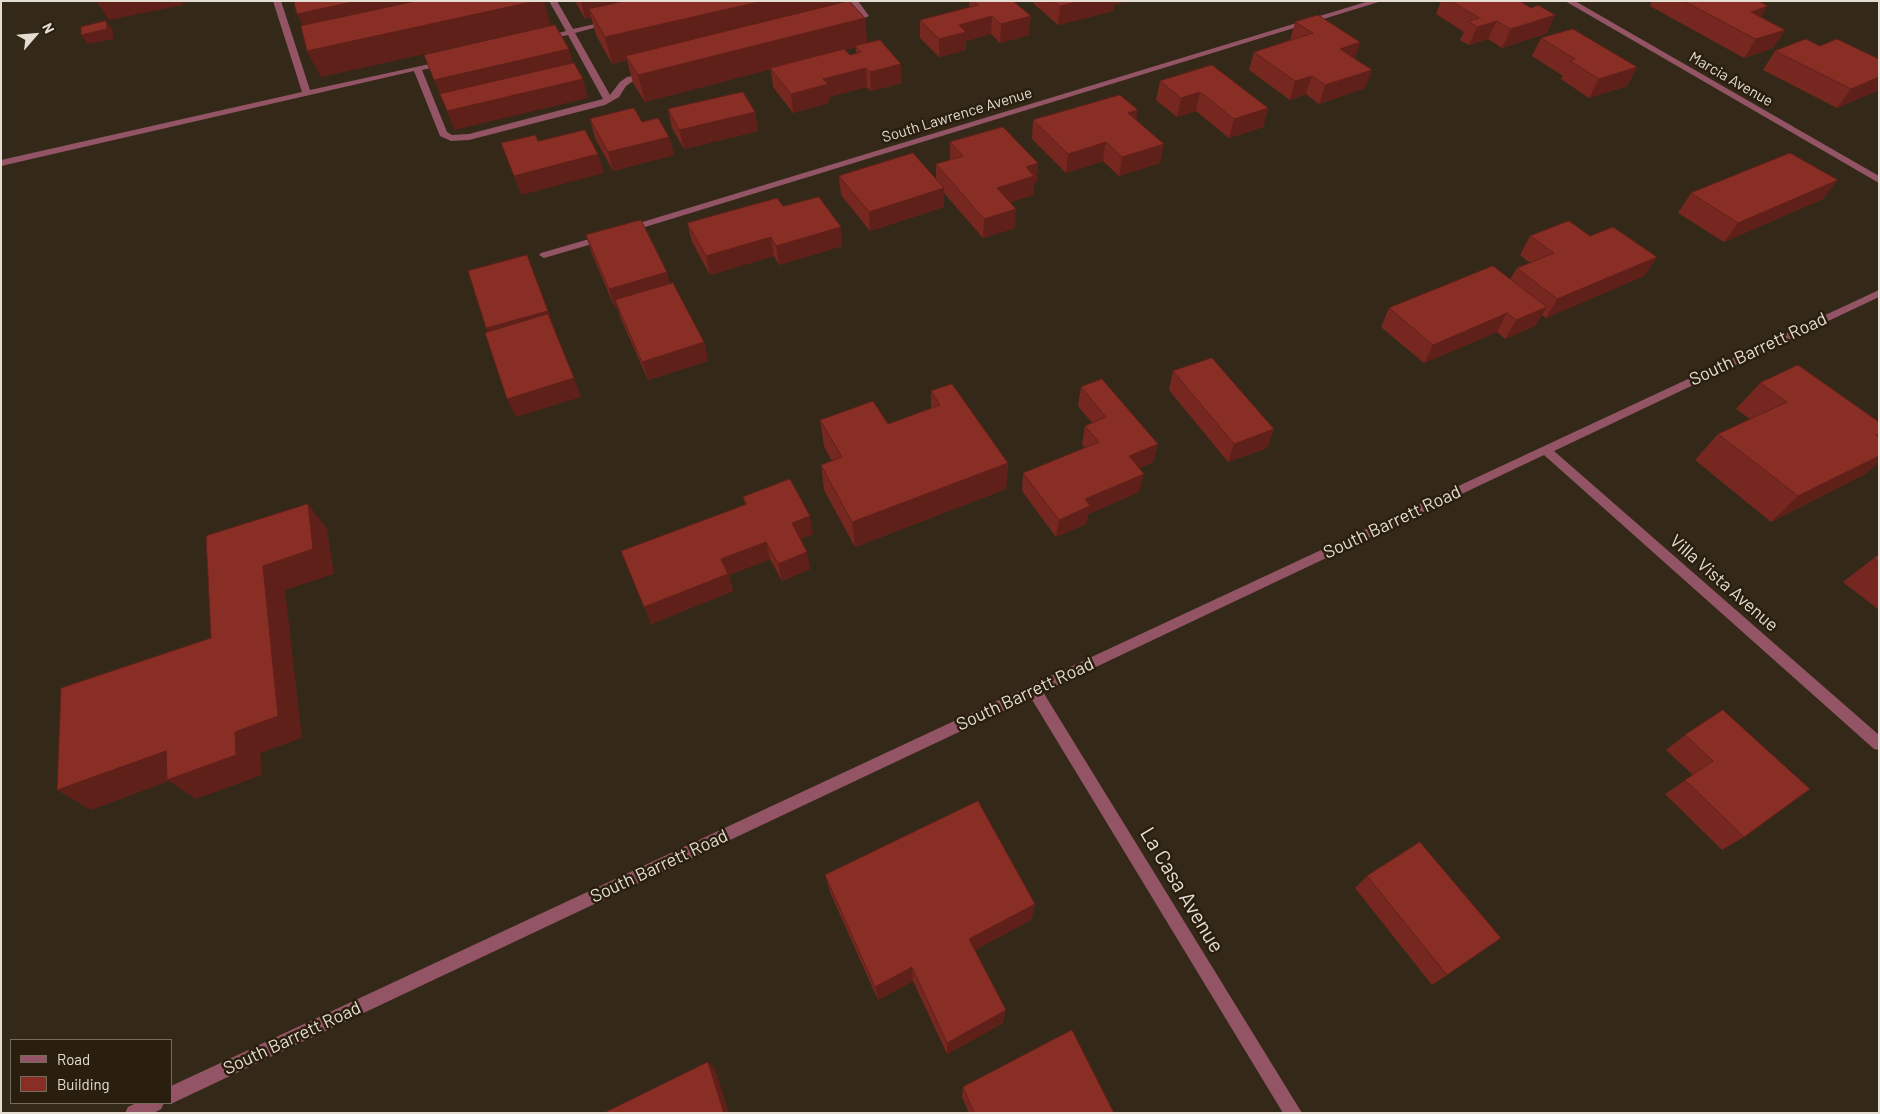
<!DOCTYPE html>
<html>
<head>
<meta charset="utf-8">
<style>
  body { margin:0 }
  #map { position:relative; width:1880px; height:1114px; overflow:hidden; background:#342918; font-family:Barlow,sans-serif }
  canvas { display:block }
  .frame { position:absolute; inset:0; border:2px solid #e4ddd2; pointer-events:none }
  .legend { position:absolute; left:10px; top:1039px; width:162px; height:65px; box-sizing:border-box; background:#2a1f0e; border:1px solid #746b5c; margin:0; padding:6px 9px; list-style:none; font-size:15px; color:#e4ddd2 }
  .legend li { display:flex; align-items:center; gap:10px; height:25px }
  .legend b { width:25px; border:1px solid #746b5c }
  .north { position:absolute; left:10px; top:10px; width:50px; height:50px; -webkit-text-stroke:4px #2a1f0e; paint-order:stroke; rotate:63deg; font-size:14px; font-weight:700; line-height:20px; text-align:center; color:#e4ddd2 }
  .north::after { content:''; display:block; margin:auto; width:18px; height:22px; background:#e4ddd2; clip-path:polygon(50% 0,100% 100%,50% 72%,0 100%) }
</style>
</head>
<body>
<div id="map">
<canvas width="1880" height="1114"></canvas>
<div class="frame"></div>
<ul class="legend">
<li><b style="height:6px;background:#935565"></b>Road</li>
<li><b style="height:14px;background:#892e25"></b>Building</li>
</ul>
<div class="north">N</div>
</div>
<script>
const ctx = document.querySelector('canvas').getContext('2d');
ctx.lineJoin = 'round';
function fill(path, color) { ctx.fillStyle = color; ctx.fill(path, 'evenodd'); }
function trace(path, color, width, dash) { ctx.strokeStyle = color; ctx.lineWidth = width; ctx.lineCap = dash ? 'butt' : 'round'; ctx.setLineDash(dash || []); ctx.stroke(path); }
function write(font, color, halo, rows, align = 'center') {
  ctx.font = font + ' Barlow,sans-serif'; ctx.lineWidth = 5; ctx.setLineDash([]); ctx.textBaseline = 'middle'; ctx.strokeStyle = halo; ctx.fillStyle = color; for (const [text, x, y, turn = 0] of rows) {
    ctx.save(); ctx.translate(x, y); ctx.rotate((+turn || 0) * Math.PI / 180); ctx.textAlign = isNaN(turn) ? turn : align; if (halo) ctx.strokeText(text, 0, 0); ctx.fillText(text, 0, 0); ctx.restore();
  }
}
fill(new Path2D(`
  M273 1H281L310 90 448 60V64L422 70 447 132 452 135 469 134 603 99 568 35 545 40 541 38 566 31 549 1H557L573 29 608 21 612 23 575 33 610 95 620 82 627 77 648 73 652 75 633 81 626 86 619 97 605 105 469 140 451 141 440 136 414 71 1 166V160L302 92Z
  M850 1H858L869 16 849 26H846V22L861 15Z`), '#935565');
fill(new Path2D(`
  M1369 1H1382L632 231 629 232 624 229 626 227Z
  M1565 1H1575L1879 176V183Z
  M603 235 608 238 606 240 544 258 539 255 541 253Z
  M1879 290V297L1554 451 1879 735V750L1874 749 1544 455 1043 692 1302 1113H1283L1031 698 177 1101 171 1104 169 1103H171V1086Z
  M136 1103H164L161 1109 154 1113H125L128 1107Z`), '#935565');
fill(new Path2D(`
  M575 1H837L838 4 865 18 867 43 902 83 871 91 867 87 829 97V103L793 113 773 87 771 69 645 102 633 83 627 60 612 64 596 35 591 17 585 19ZM856 47V54L850 55 845 50Z
  M969 1H1013L1029 35 1000 43 991 34 966 41V50L939 57 920 38V20L969 7Z
  M1033 1H1128L1114 5 1113 11 1058 25 1033 3Z
  M1441 1H1520L1531 8 1555 15 1547 33 1502 48 1488 39 1469 45 1460 40 1464 32 1436 14Z
  M1652 1H1759L1761 17 1785 30 1773 48 1744 58 1650 6Z
  M1295 22 1360 42 1355 58 1365 88 1319 104 1306 94 1290 100 1249 70 1254 52 1290 40Z
  M1541 38 1637 67 1627 86 1589 98 1561 79 1563 76 1532 56Z
  M1820 46 1879 59V90L1837 108 1763 70 1775 51Z
  M1160 81 1268 108 1263 127 1229 138 1196 111 1177 117 1156 100Z
  M668 109 755 112 758 131 684 149 672 128Z
  M590 119 642 122 669 137 674 155 613 171 595 138Z
  M1033 120 1137 121 1160 163 1119 176 1103 161 1066 173 1032 139Z
  M950 142 1037 182 1034 183 1033 195 1010 202 1015 228 983 238 944 193V207L870 231 841 195 839 176 936 179V164L950 160Z
  M1691 193 1823 199 1724 242 1678 213Z
  M783 206 842 246 779 265 774 256 710 275 692 242 687 223Z
  M586 235 670 284 704 342 708 361 648 380 621 319 617 307 615 308 592 254Z
  M1530 236H1590L1657 257 1644 276 1546 318 1542 315 1535 326 1505 339 1497 332 1424 363 1381 327 1389 308 1510 279 1517 268 1530 263 1520 255Z
  M1173 371 1267 448 1228 462 1169 390Z
  M1760 383 1879 422V462L1865 474 1771 522 1695 460 1718 434 1750 419 1736 409Z
  M1081 387 1153 462 1139 468V492L1088 514 1086 524 1056 537 1022 491 1023 473 1085 448 1082 444 1085 426 1092 423 1078 406Z
  M931 391 1008 463 1006 489 855 547 824 490 821 465 832 461 824 446 820 420 888 424 931 409Z
  M743 497 813 534 800 539 810 569 782 581 770 559 729 575 733 591 651 624 745 504Z
  M1879 555V610L1843 582 1874 558Z
  M1723 710 1744 837 1722 850 1665 794 1693 775 1666 750 1685 735Z
  M825 875 1035 904 1031 920 975 950 1003 1023 947 1054 913 981 878 1000 830 892Z
  M1367 876 1447 975 1432 985 1355 888Z
  M963 1087 1114 1113H969L962 1097Z`), '#762820');
fill(new Path2D(`
  M100 1H183V5L109 20 97 2Z
  M357 1H490L310 40 297 14Z
  M536 1H544L551 26 321 77 307 51Z
  M581 1H661L589 9 591 17 585 19Z
  M763 1H837L838 10 626 56 627 60 612 64 605 37Z
  M1081 1H1128L1114 5 1113 11 1058 25 1060 6Z
  M1768 6 1756 24 1751 12Z
  M1555 15 1547 33 1502 48 1511 29Z
  M992 16 991 34 966 41V50L939 57V39L959 25Z
  M1031 16 1029 35 1000 43 1001 24Z
  M865 18 867 44 645 102 638 75Z
  M106 21 113 31V39L88 44 81 35Z
  M1497 21 1488 39 1469 45 1477 27Z
  M1785 30 1773 48 1744 58 1756 39Z
  M1360 42 1354 61 1340 49Z
  M569 49 574 67 442 99 434 80Z
  M901 64 902 83 871 91 870 72Z
  M1637 67 1627 86 1589 98 1599 79Z
  M866 68 867 87 829 97V103L793 113 791 94 823 79Z
  M1372 70 1365 88 1319 104 1325 85Z
  M1312 76 1306 94 1290 100 1295 81Z
  M1879 77V90L1837 108 1851 89Z
  M583 79 588 98 454 130 447 111Z
  M1200 92 1196 111 1177 117 1181 98Z
  M1268 108 1263 127 1229 138 1234 119Z
  M1138 110 1135 129 1128 113Z
  M755 112 758 131 684 149 679 130Z
  M669 137 674 155 613 171 608 152Z
  M1106 142 1103 161 1066 173 1068 154Z
  M1164 144 1160 163 1119 176 1122 157Z
  M598 154 604 173 521 195 514 176Z
  M1038 163 1037 182 1034 183 1033 195 996 207 997 188 1026 167Z
  M1838 180 1823 199 1724 242 1738 223Z
  M944 188V207L870 231 869 212Z
  M1016 209 1015 228 983 238 984 219Z
  M841 227 842 246 779 265 776 246Z
  M771 237 774 256 710 275 706 256Z
  M527 255 555 329 494 347 486 328Z
  M1657 257 1644 276 1546 318 1557 299Z
  M667 272 672 291 615 300 617 307 615 308 609 289Z
  M1547 307 1535 326 1505 339 1516 320Z
  M1507 313 1497 332 1424 363 1433 345Z
  M704 342 708 361 648 380 642 362Z
  M574 378 581 397 516 417 507 399Z
  M1274 429 1267 448 1228 462 1234 444Z
  M1158 444 1153 462 1125 474 1129 456Z
  M1879 456V462L1865 474 1771 522 1798 496Z
  M1008 463 1006 489 855 547 852 522Z
  M1144 474 1139 492 1088 514 1086 524 1056 537 1059 520 1085 499Z
  M308 504 327 529 334 574 285 590 302 738 260 753 262 775 196 799 169 781 91 810 57 790 166 751 235 732 263 566Z
  M810 516 813 534 795 541 792 523Z
  M766 542 770 559 729 575 733 591 651 624 644 607 721 559Z
  M807 552 810 569 782 581 778 564Z
  M1035 904 1031 920 968 954 969 939Z
  M912 967 913 981 878 1000 875 987Z
  M1006 1010 1003 1023 947 1054V1043Z
  M708 1062 715 1069 729 1113H724Z`), '#60201a');
const building = new Path2D(`
  M294 1H357L297 14Z
  M416 1H536L307 51 301 26Z
  M625 1H763L605 37 589 9Z
  M849 1 865 18 638 75 626 56Z
  M973 1H1013L1031 16 1001 24 992 16 959 25 966 32 939 39 920 20 978 5Z
  M1054 1H1081L1060 6Z
  M1451 1H1520L1531 8 1538 5 1555 15 1511 29 1497 21 1477 27 1468 21 1479 18Z
  M1684 1H1759L1768 6 1751 12 1785 30 1756 39Z
  M1318 15 1360 42 1340 49 1372 70 1325 85 1312 76 1295 81 1254 52 1313 33 1295 22Z
  M106 21 107 29 81 35V27Z
  M555 25 569 49 434 80 424 55Z
  M1573 29 1637 67 1599 79 1570 61 1575 59 1541 38Z
  M1806 39 1820 46 1837 39 1879 59V77L1851 89 1775 51Z
  M880 40 901 64 870 72 866 68 823 79 828 84 791 94 770 68 844 49 850 55 861 52 855 46Z
  M574 63 583 79 447 111 440 94Z
  M1212 65 1268 108 1234 119 1200 92 1181 98 1160 81Z
  M743 92 755 112 679 130 668 109Z
  M1120 95 1138 110 1128 113 1164 144 1122 157 1106 142 1068 154 1033 120Z
  M634 108 642 122 658 118 669 137 608 152 590 119Z
  M1003 127 1038 163 1026 167 1034 176 997 188 1016 209 984 219 936 164 963 156 950 142Z
  M585 130 598 154 514 176 501 143 535 135 538 141Z
  M913 153 944 188 869 212 839 176Z
  M1790 153 1838 180 1738 223 1691 193Z
  M819 197 841 227 776 246 771 237 706 256 687 223 777 198 783 206Z
  M641 220 667 272 609 289 586 235Z
  M1569 221 1590 236 1613 227 1657 257 1557 299 1517 268 1554 253 1530 236Z
  M527 255 548 311 486 328 468 271Z
  M1493 266 1547 307 1516 320 1507 313 1433 345 1389 308Z
  M673 283 704 342 642 362 615 300Z
  M548 314 574 378 507 399 485 333Z
  M1212 358 1274 429 1234 444 1173 371Z
  M1798 365 1879 422V434L1876 435 1879 437V456L1798 496 1718 434 1787 402 1760 383Z
  M1102 379 1158 444 1129 456 1144 474 1085 499 1090 506 1059 520 1023 473 1099 442 1085 426 1106 417 1081 387Z
  M952 384 1008 463 852 522 821 465 842 457 820 420 873 401 888 424 940 405 931 391Z
  M790 479 810 516 792 523 807 552 778 564 766 542 721 559 728 574 644 607 621 551 747 504 743 497Z
  M308 504 313 549 263 566 278 716 235 732 236 755 167 780 166 751 57 790 61 688 211 638 206 536Z
  M1879 555V562L1874 558Z
  M1723 710 1810 789 1744 837 1685 780 1713 761 1685 735Z
  M978 801 1035 904 969 939 1006 1010 947 1043 912 967 875 987 825 875Z
  M1420 842 1501 938 1447 975 1367 876Z
  M1072 1030 1114 1113H974L963 1087Z
  M708 1062 724 1113H604Z`);
fill(building, '#892e25');
trace(building, '#60201a', 1);
write('15px', '#e4ddd2', '#2a1f0e', [
  ["Marcia Avenue",1731,79,30],
  ["South Lawrence Avenue",957,115,-17]
]);
write('18px', '#e4ddd2', '#2a1f0e', [
  ["South Barrett Road",1758,349,-25],
  ["South Barrett Road",1392,522,-25],
  ["Villa Vista Avenue",1724,583,41],
  ["South Barrett Road",1025,694,-25],
  ["South Barrett Road",659,866,-25],
  ["South Barrett Road",292,1038,-25]
]);
write('21px', '#e4ddd2', '#2a1f0e', [
  ["La Casa Avenue",1182,890,59]
]);
</script>
</body>
</html>
